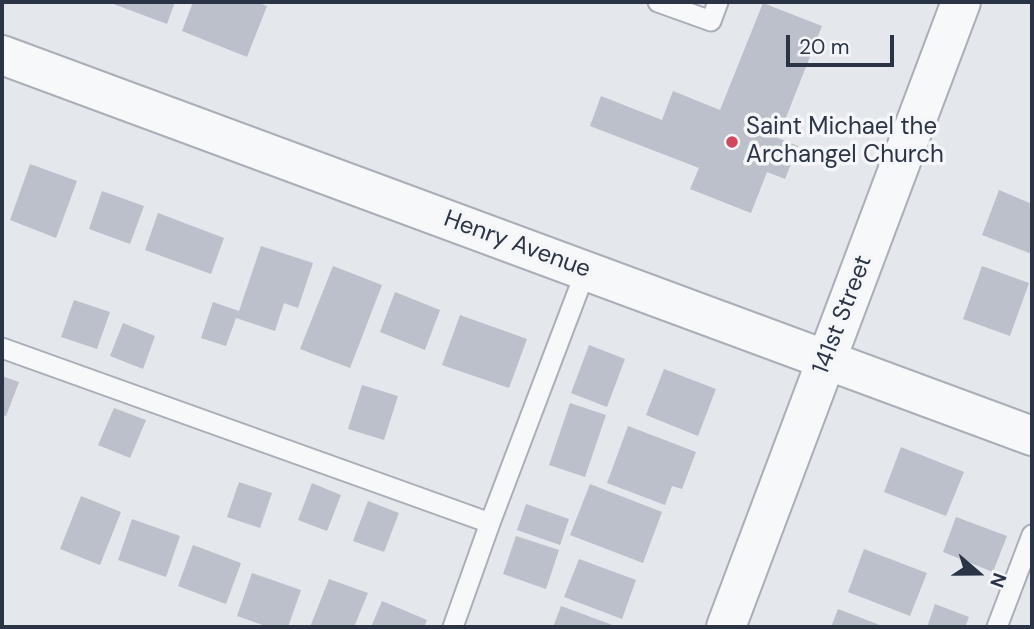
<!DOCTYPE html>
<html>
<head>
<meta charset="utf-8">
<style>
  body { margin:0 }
  #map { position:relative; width:1034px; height:629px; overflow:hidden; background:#e4e7ec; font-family:"DM Sans",sans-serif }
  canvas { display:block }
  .frame { position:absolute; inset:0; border:4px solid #2b3445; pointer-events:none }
  .north { position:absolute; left:943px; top:538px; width:70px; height:70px; -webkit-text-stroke:5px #f4f6f9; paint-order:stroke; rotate:110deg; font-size:19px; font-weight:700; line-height:28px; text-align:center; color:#2b3445 }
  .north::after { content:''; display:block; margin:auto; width:24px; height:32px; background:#2b3445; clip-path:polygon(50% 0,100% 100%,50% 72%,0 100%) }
  .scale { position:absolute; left:786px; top:35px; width:108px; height:32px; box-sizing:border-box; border:4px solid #2b3445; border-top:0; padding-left:9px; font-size:21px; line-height:24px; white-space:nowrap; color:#2b3445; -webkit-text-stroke:5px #f4f6f9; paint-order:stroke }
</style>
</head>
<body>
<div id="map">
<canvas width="1034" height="629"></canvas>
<div class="frame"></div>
<div class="north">N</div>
<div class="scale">20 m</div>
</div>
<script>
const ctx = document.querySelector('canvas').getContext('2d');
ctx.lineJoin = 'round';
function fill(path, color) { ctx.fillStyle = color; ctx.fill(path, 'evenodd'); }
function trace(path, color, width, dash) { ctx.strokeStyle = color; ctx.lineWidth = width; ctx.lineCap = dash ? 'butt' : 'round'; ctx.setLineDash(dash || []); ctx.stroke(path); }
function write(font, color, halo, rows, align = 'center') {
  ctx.font = font + ' "DM Sans",sans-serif'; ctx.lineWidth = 7; ctx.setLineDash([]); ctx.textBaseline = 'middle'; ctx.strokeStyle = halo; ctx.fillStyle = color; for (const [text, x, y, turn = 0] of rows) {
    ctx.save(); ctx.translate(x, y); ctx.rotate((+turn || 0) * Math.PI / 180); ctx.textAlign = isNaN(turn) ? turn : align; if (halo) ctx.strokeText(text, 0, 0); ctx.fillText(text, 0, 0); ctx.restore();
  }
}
fill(new Path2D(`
  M108 2H175L167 24Z
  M193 2H255L267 6 247 57 182 31Z
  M763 3 822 26 778 138 798 146 785 179 767 172 751 213 690 189 699 168 590 126 601 96 662 120 673 91 720 110Z
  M30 164 77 181 56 238 10 220Z
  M999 190 1032 204V254L982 235Z
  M102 191 144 206 130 244 89 229Z
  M158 213 224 238 211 274 145 250Z
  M261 246 313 263 298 308 284 303 275 331 236 318 226 346 201 338 213 302 239 311Z
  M333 266 382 285 350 368 300 349Z
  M982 266 1029 283 1010 336 963 319Z
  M395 292 440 310 425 350 380 332Z
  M74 300 110 312 97 349 61 337Z
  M460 315 527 339 509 388 442 365Z
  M123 323 155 336 143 369 110 356Z
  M589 345 625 359 607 407 571 393Z
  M664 369 716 389 698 436 646 415Z
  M2 376 19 382 6 416 2 415Z
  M362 385 398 396 384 440 348 429Z
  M570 403 606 415 585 477 549 465Z
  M114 408 146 420 130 458 98 445Z
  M628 426 696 452 682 489 672 486 665 505 607 483Z
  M901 447 964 472 946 516 884 492Z
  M239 482 272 493 260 528 227 517Z
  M312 483 341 495 327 531 298 520Z
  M590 484 662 512 643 563 570 535Z
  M81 496 121 512 100 565 60 549Z
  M368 501 399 513 384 552 353 541Z
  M526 504 569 519 560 545 517 530Z
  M956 517 1007 536 993 572 943 552Z
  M132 519 180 536 166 577 118 560Z
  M516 536 559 550 546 589 503 574Z
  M193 545 241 563 226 604 178 586Z
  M864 549 927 573 910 616 848 592Z
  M579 559 636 580 622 619 564 597Z
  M252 573 301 590 288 627H268L237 616Z
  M329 579 368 593 354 627H310Z
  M382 601 427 620 424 627H371Z
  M935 604 969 617 965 627H927Z
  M561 606 618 627H553Z
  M838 609 885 627H831Z`), '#bbc0ca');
const lane = new Path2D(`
  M658 2 711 21 718 2
  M2 348 490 523
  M453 627 490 523 586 270
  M997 627 1032 535`);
const street = new Path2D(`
  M2 55 1032 436
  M726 627 961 2`);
trace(lane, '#a9aeb7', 23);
trace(street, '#a9aeb7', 42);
trace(lane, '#f7f8fa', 19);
trace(street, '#f7f8fa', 38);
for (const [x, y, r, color] of [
  [732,142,7,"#d1495b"]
]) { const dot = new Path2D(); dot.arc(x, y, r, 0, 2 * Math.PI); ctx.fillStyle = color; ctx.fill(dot); trace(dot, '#f4f6f9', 2.5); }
write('24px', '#2b3445', '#f4f6f9', [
  ["Saint Michael the",746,128],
  ["Archangel Church",746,156]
], 'left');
write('24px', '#2b3445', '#f4f6f9', [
  ["Henry Avenue",517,245,20],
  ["141st Street",843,315,-69]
]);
</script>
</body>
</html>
